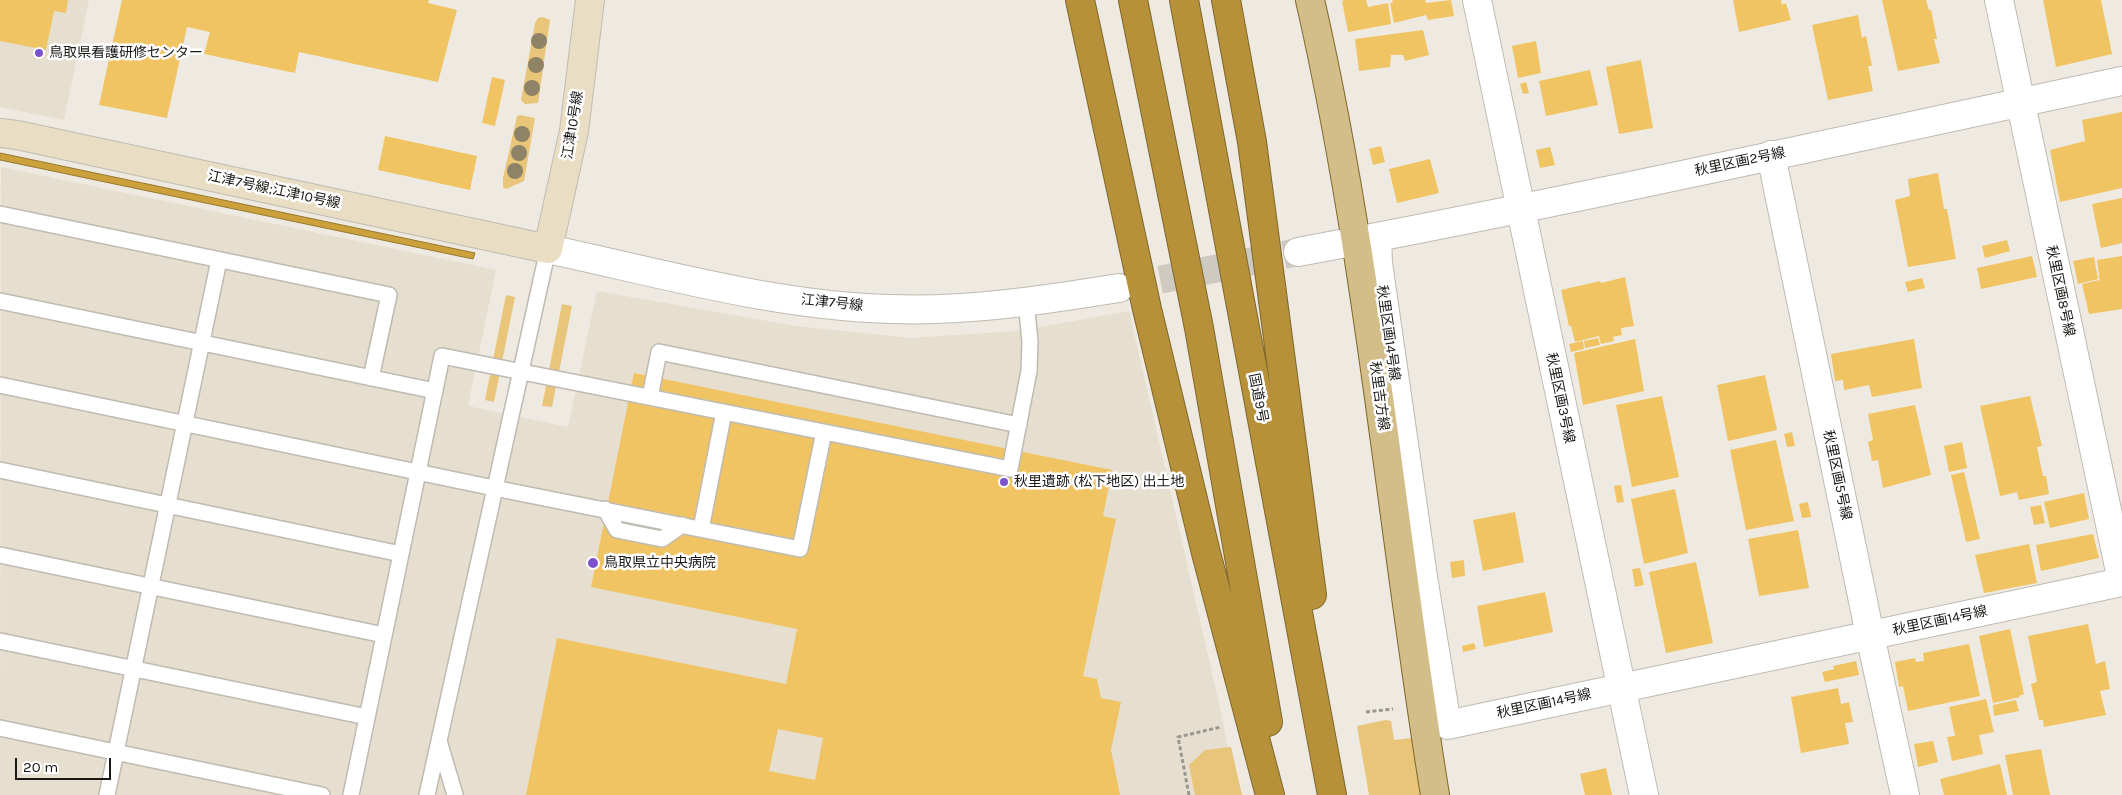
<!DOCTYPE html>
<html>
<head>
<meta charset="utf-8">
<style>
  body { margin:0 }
  #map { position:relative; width:2122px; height:795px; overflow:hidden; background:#eeeae1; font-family:Karla,sans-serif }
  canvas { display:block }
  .scale { position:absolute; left:15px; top:758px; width:96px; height:22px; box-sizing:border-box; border:2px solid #1a1815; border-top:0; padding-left:6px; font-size:15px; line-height:18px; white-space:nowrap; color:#1a1815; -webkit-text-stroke:4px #fff; paint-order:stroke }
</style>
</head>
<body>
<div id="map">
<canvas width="2122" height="795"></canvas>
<div class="scale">20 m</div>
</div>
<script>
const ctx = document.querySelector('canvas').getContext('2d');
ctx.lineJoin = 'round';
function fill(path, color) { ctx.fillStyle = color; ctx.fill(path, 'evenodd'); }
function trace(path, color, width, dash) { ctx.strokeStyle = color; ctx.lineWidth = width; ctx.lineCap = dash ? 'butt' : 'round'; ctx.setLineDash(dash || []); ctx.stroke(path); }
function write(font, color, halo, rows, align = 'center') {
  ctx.font = font + ' Karla,"Noto Sans JP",sans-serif'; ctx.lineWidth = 5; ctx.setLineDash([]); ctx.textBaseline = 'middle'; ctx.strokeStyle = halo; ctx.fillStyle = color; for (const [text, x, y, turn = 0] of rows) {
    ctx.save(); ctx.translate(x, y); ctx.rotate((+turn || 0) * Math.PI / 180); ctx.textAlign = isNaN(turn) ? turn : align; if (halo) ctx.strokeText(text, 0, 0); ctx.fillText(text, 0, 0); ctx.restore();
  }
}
fill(new Path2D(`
  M0 0H89L64 120 0 107Z
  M1 167 496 270 468 406 568 427 597 291 796 326 910 338 1018 331 1129 311 1218 699 1238 795H0Z`), '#e6dece');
fill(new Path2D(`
  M543 17 550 20 538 103 525 104 521 100 535 23 538 18Z
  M520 115 535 118 524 181 506 189 503 187V178L517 116Z
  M506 295 515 297 494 402 485 400Z
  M562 304 572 306 552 407 542 406Z
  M1385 720 1391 721 1394 740 1412 738 1421 795H1369L1357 726Z
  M1231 747 1242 795H1195L1189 765 1205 750Z`), '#e8c579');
const water = new Path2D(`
  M0 153 475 253 473 259 0 160Z`);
fill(water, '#cca13c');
trace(water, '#977830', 1);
fill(new Path2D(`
  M0 0H68L66 13 54 11 46 50 0 41Z
  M122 0H429L428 3 457 10 438 82 299 52 295 73 204 54 210 32 187 27 167 118 99 105Z
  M1345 0H1366L1368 7 1388 3 1391 24 1348 32 1342 1Z
  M1392 0H1425L1426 3 1451 0 1454 16 1428 20 1426 15 1394 23 1390 3H1393Z
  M1733 0H1781L1782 5 1786 3 1791 20 1739 32Z
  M1882 0H1926L1929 10H1931L1937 39H1934L1940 63 1898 71Z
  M2043 0H2101L2112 54 2056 67Z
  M1858 15 1862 38 1866 36 1872 66H1868L1873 91 1828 100 1812 25Z
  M1423 30 1429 55 1405 61 1403 55H1391L1390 67 1359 71 1355 39Z
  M1536 41 1541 73 1518 78 1512 46Z
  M1641 60 1653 128 1619 134 1606 67Z
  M1590 70 1598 105 1546 116 1539 81Z
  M492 77 505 80 495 126 482 123Z
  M1526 82 1529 93 1523 94 1520 84Z
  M2122 112V188L2060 202 2050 150 2085 141 2082 120Z
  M385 136 477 156 470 190 378 170Z
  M1381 146 1385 162 1373 165 1369 149Z
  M1550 147 1555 165 1540 168 1536 150Z
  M1430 159 1439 193 1397 203 1389 169Z
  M1938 173 1944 209H1947L1956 259 1908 267 1895 200 1910 196 1908 179Z
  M2122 198V243L2101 248 2092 204Z
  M2007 240 2010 251 1985 258 1982 246Z
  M2032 256 2037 277 1981 289 1977 268Z
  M2122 256V309L2089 314 2082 284 2099 280 2100 284 2097 260Z
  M2094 257 2098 279 2078 284 2073 261Z
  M1625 277 1634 326 1621 328 1622 335 1613 337 1614 341 1601 344 1599 336 1575 342 1571 326H1569L1561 290 1600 281 1601 283Z
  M1922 278 1925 288 1908 292 1905 282Z
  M1598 338 1600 345 1585 348 1584 341Z
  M1635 339 1644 391 1583 405 1574 353Z
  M1914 339 1922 388 1872 397 1869 385 1844 390 1843 380 1835 381 1831 354Z
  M1583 341 1584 349 1571 352 1569 344Z
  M634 373 1112 470 1103 516 1116 519 1083 676 1097 679 1101 698 1121 702 1111 750 1120 795H526L557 638 786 684 797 629 591 587ZM778 729 823 738 815 780 769 771Z
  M1765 375 1777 430 1728 441 1717 385Z
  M1662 396 1679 477 1632 487 1616 405Z
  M2030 396 2042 446 2037 447 2043 476H2046L2049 494 2019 500 2017 492 2000 496 1980 406Z
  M1915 405 1931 475 1883 488 1878 460 1872 461 1868 442 1873 440 1868 414Z
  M1792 432 1795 446 1787 447 1784 434Z
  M1776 440 1794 521 1746 530 1730 450Z
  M1962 442 1967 468 1949 472 1944 446Z
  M1964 472 1980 539 1966 542 1951 475Z
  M1621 485 1624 502 1617 503 1614 486Z
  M1675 489 1688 553 1644 564 1631 499Z
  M2084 493 2089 519 2050 528 2044 502Z
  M1808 502 1811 517 1802 518 1799 504Z
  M2041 505 2045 523 2034 525 2030 507Z
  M1515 512 1524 562 1483 571 1473 520Z
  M1798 530 1809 588 1759 596 1748 539Z
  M2093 534 2099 558 2041 571 2036 545Z
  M2029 544 2037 583 1984 593 1975 555Z
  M1464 560 1465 576 1452 578 1450 562Z
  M1696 562 1713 643 1666 653 1649 572Z
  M1640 568 1644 585 1635 587 1632 569Z
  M1545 592 1553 632 1484 647 1477 606Z
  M2088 624 2096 664 2105 661 2110 689 2100 691 2106 715 2044 727 2043 720H2039L2031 684 2037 682 2028 636Z
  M2010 629 2024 694 2019 696 2020 697 1993 703 1979 636Z
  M1474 643 1476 649 1463 652 1462 646Z
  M1969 644 1980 696 1908 711 1903 686 1899 687 1895 662 1915 658 1916 662 1924 661 1923 653Z
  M1856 661 1859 675 1825 682 1822 672 1834 669 1833 666Z
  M1838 688 1841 704 1849 702 1853 722 1845 723 1849 744 1801 753 1791 697Z
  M1986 699 1994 732 1979 735 1983 754 1952 761 1947 737 1955 736 1949 707Z
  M2016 700 2019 711 1994 716 1993 705Z
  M1933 741 1938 762 1918 767 1914 744Z
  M2041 749 2050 795H2013L2005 755Z
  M2000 764 2007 795H1944L1940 779Z
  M1606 768 1612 795H1585L1580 774Z`), '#f0c462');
trace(new Path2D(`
  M1119 288 1298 252`), '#cecac2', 28, [28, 14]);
const lane = new Path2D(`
  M0 214 389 295 371 378
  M0 301 435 391
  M0 385 494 488 800 549 824 432 442 356 411 506 351 795
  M650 397 659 352 1019 425
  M824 432 1010 469 1029 371 1030 341 1026 302
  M0 470 401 554
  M605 509 617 530 662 539 682 525
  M701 529 724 412
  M0 555 384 635
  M0 641 367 717
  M0 728 322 795
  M439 741 455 795
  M107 795 219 260
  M427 795 548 249`);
const street = new Path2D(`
  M1477 0 1644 795
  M1999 0 2122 581
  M1771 155 1870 635 1905 795
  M1377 238 1378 263 1423 577 1447 725 2122 582
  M548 249C660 273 775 306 890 309 967 312 1044 300 1119 288
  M1298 252C1573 201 1847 139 2122 81`);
const secondary = new Path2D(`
  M0 133 17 135 548 249 574 131 590 0`);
const primary = new Path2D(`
  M1310 0C1370 262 1392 530 1435 795`);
const highway = new Path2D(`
  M1080 0 1147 309 1206 553 1270 795
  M1133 0 1199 328 1268 722
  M1184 0 1332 795
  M1226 0 1252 142 1312 595`);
trace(lane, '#bfbbb2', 18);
trace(street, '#bfbbb2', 30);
trace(secondary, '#bfbbb2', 30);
trace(primary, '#7f672c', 30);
trace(highway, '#7f672c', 30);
trace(new Path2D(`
  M1366 712 1393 709
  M1189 795 1178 737 1221 727`), '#9a9790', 3, [4, 2.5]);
trace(lane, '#fff', 15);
trace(street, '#fff', 28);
trace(secondary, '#e9dec4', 28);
trace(primary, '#d3bd88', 28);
trace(highway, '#b69139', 28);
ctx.fillStyle = '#8e8366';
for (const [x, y] of [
  [539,41],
  [536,65],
  [532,88],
  [522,134],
  [519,153],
  [515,171]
]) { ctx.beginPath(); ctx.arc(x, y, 8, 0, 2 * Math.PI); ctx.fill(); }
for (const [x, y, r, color] of [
  [39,53,5,"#7b52cb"],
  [1004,482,5,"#7b52cb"],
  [593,563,6,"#7b52cb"]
]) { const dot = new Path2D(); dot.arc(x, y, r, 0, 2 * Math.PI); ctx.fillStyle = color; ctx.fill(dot); trace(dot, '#fff', 2); }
write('14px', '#1a1815', '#fff', [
  ["鳥取県看護研修センター",49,53],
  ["秋里遺跡 (松下地区) 出土地",1014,482],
  ["鳥取県立中央病院",604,563]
], 'left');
write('14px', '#1a1815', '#fff', [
  ["江津10号線",573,125,-81],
  ["秋里区画2号線",1740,162,-12],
  ["江津7号線;江津10号線",274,190,12],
  ["秋里区画8号線",2060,291,78],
  ["江津7号線",832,303,6],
  ["秋里区画14号線",1388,333,82],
  ["秋里吉方線",1379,396,82],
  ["国道9号",1258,398,79],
  ["秋里区画3号線",1560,398,78],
  ["秋里区画5号線",1837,475,78],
  ["秋里区画14号線",1940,621,-12],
  ["秋里区画14号線",1544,704,-12]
]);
</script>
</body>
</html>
